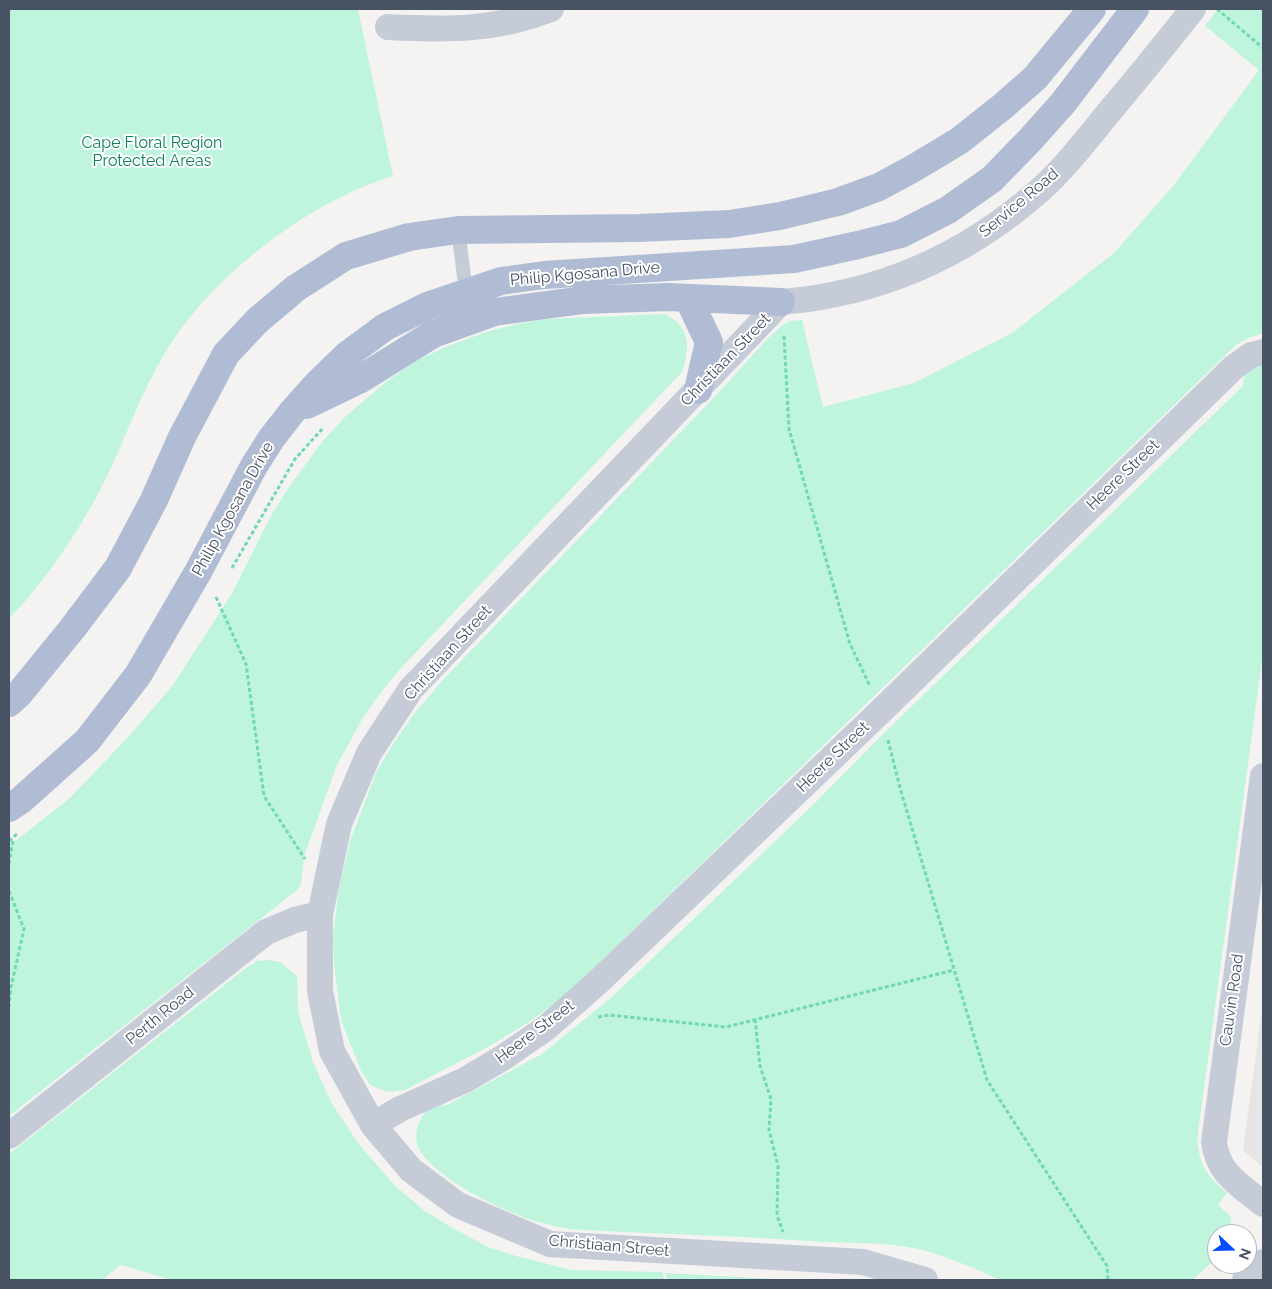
<!DOCTYPE html>
<html>
<head>
<meta charset="utf-8">
<style>
  body { margin:0 }
  #map { position:relative; width:1272px; height:1289px; overflow:hidden; background:#f5f3f2; font-family:Raleway,sans-serif }
  canvas { display:block }
  .frame { position:absolute; inset:0; border:10px solid #475263; pointer-events:none }
  .north { position:absolute; left:1207px; top:1224px; width:50px; height:50px; box-sizing:border-box; background:#fff; border:1px solid #b5bac1; border-radius:50%; rotate:111deg; font-size:14px; font-weight:700; line-height:20px; text-align:center; color:#475263 }
  .north::after { content:''; display:block; margin:auto; width:18px; height:22px; background:#064bfc; clip-path:polygon(50% 0,100% 100%,50% 72%,0 100%) }
</style>
</head>
<body>
<div id="map">
<canvas width="1272" height="1289"></canvas>
<div class="frame"></div>
<div class="north">N</div>
</div>
<script>
const ctx = document.querySelector('canvas').getContext('2d');
ctx.lineJoin = 'round';
function fill(path, color) { ctx.fillStyle = color; ctx.fill(path, 'evenodd'); }
function trace(path, color, width, dash) { ctx.strokeStyle = color; ctx.lineWidth = width; ctx.lineCap = dash ? 'butt' : 'round'; ctx.setLineDash(dash || []); ctx.stroke(path); }
function write(font, color, halo, rows, align = 'center') {
  ctx.font = font + ' Raleway,sans-serif'; ctx.lineWidth = 4; ctx.setLineDash([]); ctx.textBaseline = 'middle'; ctx.strokeStyle = halo; ctx.fillStyle = color; for (const [text, x, y, turn = 0] of rows) {
    ctx.save(); ctx.translate(x, y); ctx.rotate((+turn || 0) * Math.PI / 180); ctx.textAlign = isNaN(turn) ? turn : align; if (halo) ctx.strokeText(text, 0, 0); ctx.fillText(text, 0, 0); ctx.restore();
  }
}
fill(new Path2D(`
  M1263 1002V1168L1243 1150Z`), '#e6e4e4');
fill(new Path2D(`
  M9 9H358L393 176C308 202 211 276 165 353 141 392 127 435 107 476 83 526 47 579 9 619Z
  M1218 9H1263V333L1248 338 1236 345 564 997 529 1022 486 1048 405 1090 388 1092 370 1085 361 1071 341 1020 334 964 333 937 339 888 350 841 376 773 393 744 414 714 441 682 722 389 768 338 783 325 790 321 802 320 823 407 914 383 1012 333 1114 253 1174 185 1259 70 1205 26Z
  M665 314C691 327 690 348 682 372L401 668 378 696 361 721 337 765 304 856 301 885 296 891 9 1116V846L70 798 130 735 173 685 231 595 272 514 289 487 322 442 345 417 387 381 418 360 443 348 486 332 517 324 547 319Z
  M1257 365H1263V653L1197 1140C1201 1169 1206 1174 1227 1193L1218 1205 1231 1217 1230 1234H1217V1257L1193 1280H1000C974 1268 947 1256 918 1249 883 1241 844 1244 808 1241 729 1235 649 1234 569 1229 559 1227 549 1225 539 1222 508 1214 430 1177 418 1146 413 1132 420 1118 429 1107L447 1105 542 1054 613 996 813 805 886 731 1243 386 1245 372Z
  M268 960 280 962 297 976 298 1011 313 1062 331 1102 358 1143 394 1185 425 1211 449 1226 488 1247 516 1256 571 1270 662 1272 665 1280H172L121 1265 102 1280H9V1154L246 968 257 961Z
  M665 1273 794 1280H668Z`), '#bef5dc');
trace(new Path2D(`
  M1217 9 1263 48
  M784 336 789 429 850 644 870 686
  M232 568 295 459 324 427
  M216 597 246 664 264 796 305 859
  M888 740 900 788 987 1080 1107 1266 1108 1280
  M9 841 18 833
  M9 864 13 839
  M9 891 24 929 11 987 9 1006
  M598 1017 609 1015 726 1027 954 970
  M755 1019 760 1066 771 1099 769 1130 778 1166 777 1215 783 1232`), '#71d8b5', 3, [4, 2.5]);
trace(new Path2D(`
  M458 230 466 292`), '#c5ccd8', 14);
trace(new Path2D(`
  M388 27C446 30 496 31 551 9
  M1263 776 1214 1142C1218 1174 1240 1185 1263 1204
  M373 1125 400 1109 465 1080 504 1057 546 1028 598 982 881 711 1234 367 1251 355 1263 352
  M9 1136 266 932 295 920 320 914
  M925 1280 863 1262 550 1244 458 1205 411 1170 373 1125 332 1051 320 991V914L339 824 369 753 411 689 781 302C880 294 965 256 1039 191 1065 168 1087 139 1109 112 1138 78 1166 43 1193 9
  M1245 1280 1263 1262`), '#c5ccd8', 26);
trace(new Path2D(`
  M688 298 709 342 698 390
  M307 405 359 380 433 334 494 312 583 300 669 297 781 302
  M9 703 19 694 72 629 118 568 154 500 182 437 226 354 257 321 296 288 346 256 409 237 458 230 639 228 729 224 780 216 838 202 879 187 914 168 959 141 1002 107 1035 78 1092 9
  M9 808 21 800 87 741 138 675 198 572 254 466 271 439 292 412 317 384 347 355 385 327 427 306 501 281 544 275 794 259 858 245 901 234 948 210 992 179 1030 140 1063 103 1135 9`), '#b0bcd4', 28);
write('16px', '#0c835a', '#fff', [
  ["Cape Floral Region",152,143],
  ["Protected Areas",152,161]
]);
write('16px', '#475263', '#fff', [
  ["Service Road",1019,203,-40],
  ["Philip Kgosana Drive",585,274,-5],
  ["Christiaan Street",726,360,-46],
  ["Heere Street",1123,475,-44],
  ["Philip Kgosana Drive",233,509,-61],
  ["Christiaan Street",448,653,-48],
  ["Heere Street",833,757,-44],
  ["Cauvin Road",1232,1000,-82],
  ["Perth Road",160,1016,-39],
  ["Heere Street",535,1032,-37],
  ["Christiaan Street",609,1246,5]
]);
</script>
</body>
</html>
